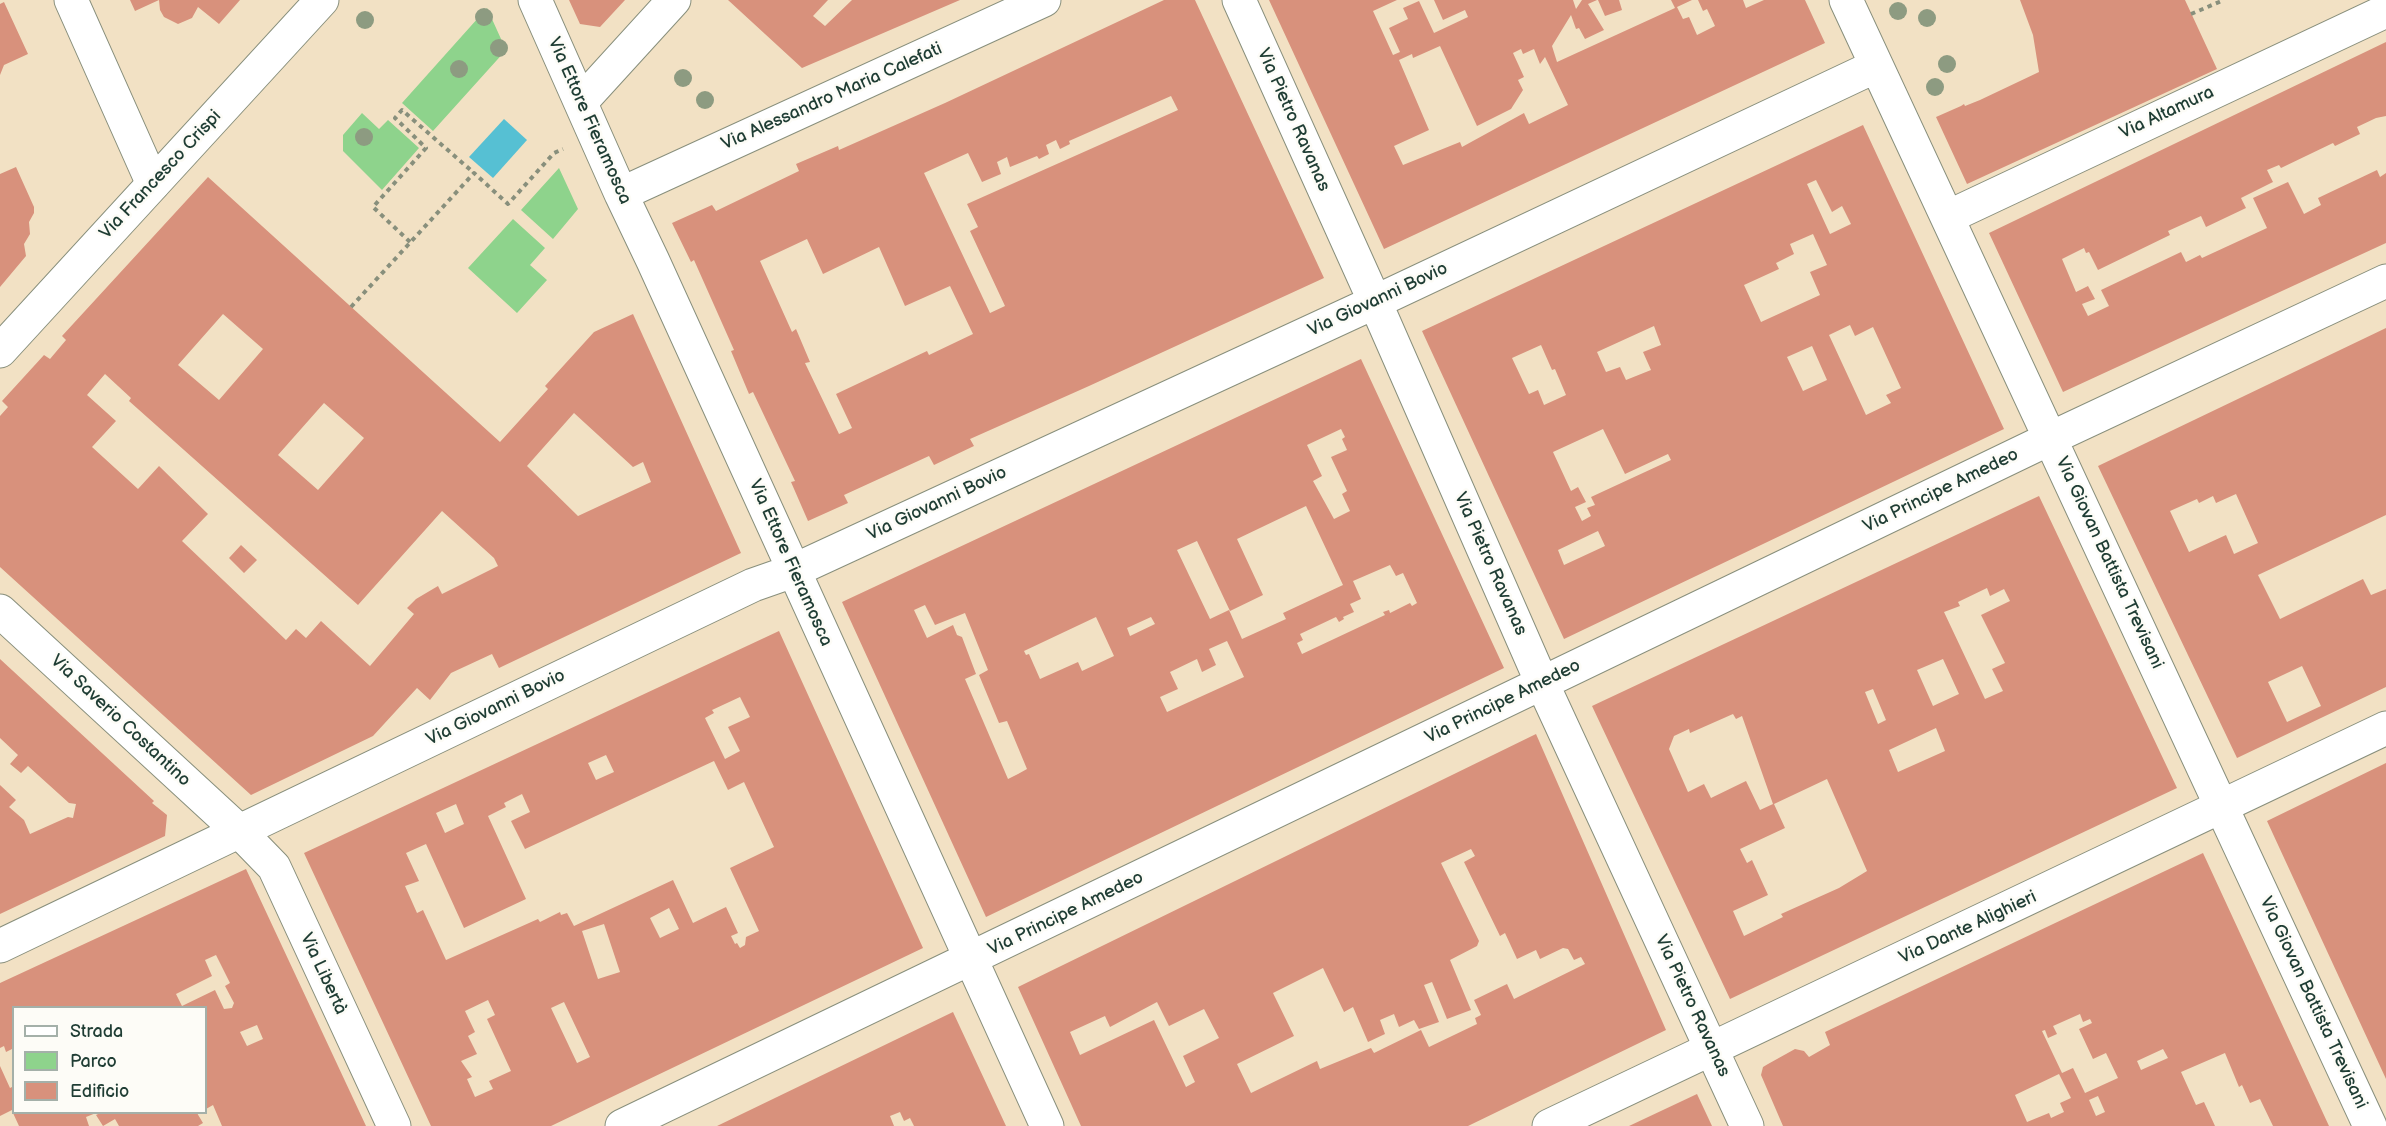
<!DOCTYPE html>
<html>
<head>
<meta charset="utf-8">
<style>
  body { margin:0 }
  #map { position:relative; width:2386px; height:1126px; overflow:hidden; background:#f2e1c4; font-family:"Balsamiq Sans",sans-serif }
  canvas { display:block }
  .legend { position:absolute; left:12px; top:1006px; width:195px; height:108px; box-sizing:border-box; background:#fdfcf7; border:2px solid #a4b0a9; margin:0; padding:8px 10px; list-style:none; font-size:18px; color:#1f3d34 }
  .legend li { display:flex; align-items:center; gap:12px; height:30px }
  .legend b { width:30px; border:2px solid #a4b0a9 }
</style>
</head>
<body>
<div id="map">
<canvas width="2386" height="1126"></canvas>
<ul class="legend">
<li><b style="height:8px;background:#fff"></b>Strada</li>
<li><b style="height:16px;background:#8ed38c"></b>Parco</li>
<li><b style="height:16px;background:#d8917c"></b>Edificio</li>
</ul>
</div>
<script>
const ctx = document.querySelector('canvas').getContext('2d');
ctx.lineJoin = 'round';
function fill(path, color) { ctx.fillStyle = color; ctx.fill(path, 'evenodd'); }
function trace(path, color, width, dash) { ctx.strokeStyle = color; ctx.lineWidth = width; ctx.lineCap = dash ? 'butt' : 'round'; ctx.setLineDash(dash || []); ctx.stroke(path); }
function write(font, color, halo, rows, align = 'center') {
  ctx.font = font + ' "Balsamiq Sans",sans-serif'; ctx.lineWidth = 5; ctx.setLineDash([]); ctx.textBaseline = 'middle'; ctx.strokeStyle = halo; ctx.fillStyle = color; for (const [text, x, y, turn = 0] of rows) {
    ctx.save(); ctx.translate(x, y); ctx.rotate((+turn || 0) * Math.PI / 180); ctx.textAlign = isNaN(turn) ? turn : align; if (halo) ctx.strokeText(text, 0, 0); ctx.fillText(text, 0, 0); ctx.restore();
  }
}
fill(new Path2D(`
  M487 8 506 50 433 131 402 103Z
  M362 113 379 129 388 120 419 148 382 190 343 151V135Z
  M559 168 578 209 553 239 521 210Z
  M513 219 545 248 530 265 547 280 517 313 468 268Z`), '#8ed38c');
fill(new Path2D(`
  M504 119 527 140 493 178 469 157Z`), '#56c0d3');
fill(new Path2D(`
  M130 0H159L135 11Z
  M159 0H240L219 24 198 7 192 18 178 24 164 17 160 10Z
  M569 0H625L600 27 580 24Z
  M728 0H828L813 16 825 26 852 0H960L802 68Z
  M1164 0H1195L1324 278 1089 386 970 439 974 446 934 465 929 456 844 495 848 503 808 521 791 482 795 481 753 392 749 394 731 351 734 350 694 260 691 262 672 223 712 205 716 211 799 171 796 164 838 146 839 150 945 103ZM1171 96 1178 110 967 204 978 227 970 231 1005 306 990 313 924 173 968 153 982 182 1001 174 997 162 1007 157 1010 167 1037 156 1039 159 1049 154 1046 145 1056 140 1060 149 1070 144 1069 141ZM807 239 823 274 879 247 905 306 950 286 973 334 929 355 927 351 836 394 852 428 839 434 805 363 810 362 796 329 792 332 760 261Z
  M1269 0H1397L1373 11 1393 55 1400 52 1389 28 1408 19 1403 8 1419 1 1434 33 1468 17 1465 10 1443 20 1434 0H1573L1576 9 1582 0H1597L1588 4 1604 30 1585 39 1579 28 1576 29 1571 15 1552 46 1557 62 1675 8 1671 0H1692L1677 7 1683 19 1689 17 1697 35 1715 26 1707 9 1703 11 1698 0H1743L1746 8 1764 0H1805L1825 43 1384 249ZM1440 46 1477 126 1511 109 1523 90 1518 80 1524 77 1513 53 1521 49 1523 54 1534 49 1540 64 1545 57 1568 105 1529 124 1524 113 1462 147 1460 142 1403 165 1394 146 1429 130 1399 60 1412 54 1413 58Z
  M1598 0H1619L1622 10 1605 16Z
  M2020 0H2185L2217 69 1967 184 1936 117 1961 106 1964 104 1965 106 1980 100 2039 72 2033 35Z
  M4 2 28 54 4 65 0 75V4Z
  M2386 42V116L2376 118 2357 127 2360 134 2335 146 2333 143 2281 168 2279 165 2267 170 2273 182 2241 198 2246 208 2206 227 2201 216 2168 231 2170 235 2098 270 2089 252 2086 253 2084 248 2062 259 2076 292 2088 286 2095 299 2082 304 2088 316 2109 306 2101 290 2181 252 2186 262 2200 255 2202 258 2267 228 2253 198 2288 182 2304 214 2321 205 2318 198 2377 170 2380 177 2386 173V243L2063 392 1989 233Z
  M1863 125 2004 429 1564 639 1422 331ZM1816 180 1832 212 1842 206 1851 224 1830 234 1807 184ZM1813 234 1827 265 1810 272 1820 295 1761 322 1744 285 1779 269 1776 263 1794 254 1790 244ZM1850 325 1855 336 1873 327 1901 388 1886 395 1891 403 1866 415 1829 335ZM1654 326 1661 345 1643 352 1651 370 1626 380 1620 367 1606 372 1597 352ZM1541 345 1552 370 1555 369 1566 395 1544 405 1538 390 1529 394 1512 358ZM1812 346 1827 380 1803 391 1787 357ZM1603 429 1625 474 1668 454 1671 460 1591 497 1595 505 1587 508 1591 516 1582 521 1575 507 1586 502 1578 487 1571 491 1553 452ZM1598 531 1605 546 1564 565 1558 550Z
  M16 167 34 207V213L29 222 30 234 24 244 26 256 0 287V174Z
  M208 177 500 442 548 389 545 386 594 332 633 314 741 553 499 668 492 654 451 673 430 700 417 688 373 736 251 795 0 567V416L8 407 2 401 44 355 50 359 66 340 62 336ZM223 314 263 349 219 400 178 365ZM105 374 131 398 129 401 358 605 442 511 494 558 498 566 442 594 438 586 416 599 407 608 414 614 370 666 321 621 306 638 296 629 286 640 182 541 208 514 159 466 138 489 92 447 116 421 87 395ZM324 403 364 438 318 490 278 455ZM574 413 633 467 643 462 651 482 578 516 527 466Z
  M2386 328V515L2258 575 2280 619 2363 579 2371 595 2386 589V687L2237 758 2098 466ZM2236 494 2258 543 2234 554 2226 535 2189 552 2170 511 2197 499 2199 503 2213 496 2216 503ZM2302 666 2321 706 2287 722 2268 682Z
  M1361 359 1504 668 986 917 842 602ZM1341 429 1345 437 1342 439 1347 450 1331 457 1347 491 1342 494 1350 511 1334 519 1313 481 1322 476 1307 445ZM1306 506 1343 585 1283 613 1286 619 1242 639 1229 610 1210 619 1177 550 1197 541 1230 611 1263 595 1237 539ZM1390 565 1396 576 1403 573 1417 603 1412 606 1410 603 1390 613 1389 610 1383 612 1385 615 1302 654 1297 643 1303 640 1300 634 1336 617 1339 622 1344 619 1343 617 1354 612 1350 604 1361 599 1353 581ZM925 605 935 625 965 613 988 670 979 675 999 723 1007 721 1027 769 1018 774 1008 779 965 679 976 674 962 637 957 635 953 625 927 638 914 610ZM1096 617 1114 656 1082 671 1078 662 1040 679 1029 654 1026 655 1024 651ZM1151 617 1155 624 1130 636 1127 628ZM1227 641 1244 677 1167 712 1160 697 1178 689 1170 672 1197 659 1202 672 1216 665 1209 649Z
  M2039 496 2177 788 1730 999 1592 706ZM1987 588 1990 596 2004 589 2010 601 1981 615 2005 663 1992 669 2003 691 1985 699 1944 612 1960 606 1958 602ZM1943 659 1959 694 1933 706 1917 670ZM1873 689 1886 720 1878 724 1865 692ZM1733 714 1736 719 1742 716 1773 804 1760 810 1746 781 1711 798 1704 784 1688 792 1669 749 1674 736 1689 729 1690 733ZM1936 728 1945 751 1898 772 1889 750ZM1827 779 1867 871 1839 888 1781 914 1783 917 1744 936 1733 911 1768 895 1752 860 1747 863 1740 849 1785 828 1774 804Z
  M241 545 257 560 244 573 229 558Z
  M779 631 923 948 551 1126H431L304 853ZM740 697 750 717 728 727 740 751 725 759 705 718 714 713 712 710ZM606 755 614 772 596 780 588 763ZM714 761 728 790 744 782 774 847 730 868 759 931 746 937 745 945 740 948 737 943 735 944 731 936 738 933 726 907 693 923 673 880 574 926 567 913 561 915 560 912 540 922 538 919 446 960 423 910 417 913 405 886 419 881 406 853 426 844 464 928 526 899 488 816 506 807 504 803 522 794 530 812 511 821 525 849ZM456 804 464 824 445 833 436 813ZM669 908 679 929 660 938 650 918ZM604 924 620 972 598 979 582 931ZM488 1000 495 1015 487 1019 511 1071 489 1081 493 1089 475 1097 467 1079 472 1077 461 1061 477 1054 468 1036 475 1032 465 1011ZM564 1002 590 1057 577 1063 551 1008Z
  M0 659 154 801 152 803 167 815 165 836 0 914V785L16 800 9 807 24 820 30 834 68 817 73 818 76 804 69 803 28 766 21 773 10 764 18 755 0 738Z
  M1536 734 1666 1030 1468 1126H1081L1018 987ZM1471 849 1475 856 1464 862 1500 936 1505 933 1517 959 1536 950 1540 959 1563 948 1568 949 1574 960 1581 957 1585 964 1514 999 1507 984 1474 1000 1481 1015 1475 1018 1477 1024 1429 1047 1421 1030 1374 1053 1371 1048 1320 1069 1317 1061 1251 1093 1237 1064 1294 1036 1273 993 1323 968 1344 1012 1353 1007 1368 1042 1385 1034 1380 1020 1394 1014 1399 1027 1414 1020 1419 1029 1439 1022 1424 985 1432 982 1447 1019 1471 1010 1450 960 1477 946 1479 941 1441 863ZM1157 1002 1169 1026 1204 1009 1219 1038 1183 1056 1195 1082 1186 1087 1154 1020 1080 1055 1070 1032 1105 1016 1110 1027Z
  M2386 763V1079L2267 821Z
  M2203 853 2329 1126H2273L2260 1099 2250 1103 2242 1085 2239 1087 2225 1053 2181 1072 2196 1105 2204 1102 2215 1126H1783L1761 1075 1763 1067 1768 1064 1795 1049 1804 1051 1809 1057 1830 1045 1825 1032ZM2080 1014 2083 1022 2090 1019 2092 1023 2079 1029 2093 1059 2106 1053 2118 1078 2085 1093 2073 1068 2062 1073 2042 1031 2045 1030 2048 1038 2057 1034 2053 1026ZM2163 1049 2168 1058 2141 1070 2137 1061ZM2059 1074 2071 1098 2060 1103 2064 1112 2051 1118 2049 1113 2027 1122 2015 1095ZM2098 1096 2105 1112 2096 1116 2089 1100Z
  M246 869 366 1126H222L213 1105 206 1109V1008H14V1052L12 1049 6 1052 4 1046 0 1048V983ZM216 955 230 983 225 986 234 1003 232 1008 224 1009 215 990 182 1006 176 994 212 976 205 960ZM257 1025 263 1039 247 1046 240 1032Z
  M953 1012 1006 1126H914L910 1118 904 1121 900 1112 890 1116 894 1126H717Z
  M0 1066 10 1088 14 1086V1109L0 1116Z
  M1697 1094 1712 1126H1629Z
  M13 1113H96L86 1117 89 1126H19Z
  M100 1113H197L203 1123 198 1126H119L115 1119 103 1126 96 1115Z`), '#d8917c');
const minor = new Path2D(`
  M71 0 153 184
  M535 0 621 194 653 261 1047 1126
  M1239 0 1375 302 1542 683 1747 1126
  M1846 0 2370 1126
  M581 102 674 0
  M621 194 1044 0
  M1948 217 2386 11
  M0 611 239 831 274 867 394 1126
  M0 946 753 585 793 571 1375 302 1876 66
  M622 1126 2051 438 2386 281`);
const tertiary = new Path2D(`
  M0 351 322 0
  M1549 1126 2386 728`);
trace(minor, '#888f7c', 35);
trace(tertiary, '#888f7c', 35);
trace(new Path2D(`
  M2191 14 2224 0
  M410 242 373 207 426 148 395 118 402 110 474 173
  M351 307 474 173 508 204 554 153 563 149`), '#888f7c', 4, [4.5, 4.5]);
trace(minor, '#fff', 33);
trace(tertiary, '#fff', 33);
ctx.fillStyle = '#8d9b81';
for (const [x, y] of [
  [1898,11],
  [484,17],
  [1927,18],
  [365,20],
  [499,48],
  [1947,64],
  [459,69],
  [683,78],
  [1935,87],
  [705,100],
  [364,137]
]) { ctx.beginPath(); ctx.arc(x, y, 9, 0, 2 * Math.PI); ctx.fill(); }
write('18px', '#1f3d34', '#fdfcf7', [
  ["Via Alessandro Maria Calefati",832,97,-24],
  ["Via Altamura",2167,113,-25],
  ["Via Pietro Ravanas",1293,120,66],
  ["Via Ettore Fieramosca",589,121,66],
  ["Via Francesco Crispi",161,175,-47],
  ["Via Giovanni Bovio",1378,300,-25],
  ["Via Principe Amedeo",1941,491,-26],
  ["Via Giovanni Bovio",937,504,-25],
  ["Via Ettore Fieramosca",790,563,66],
  ["Via Giovan Battista Trevisani",2109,563,65],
  ["Via Pietro Ravanas",1490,564,66],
  ["Via Principe Amedeo",1503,702,-26],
  ["Via Giovanni Bovio",496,708,-26],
  ["Via Saverio Costantino",120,721,43],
  ["Via Principe Amedeo",1066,914,-26],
  ["Via Dante Alighieri",1968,928,-25],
  ["Via Libertà",323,974,65],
  ["Via Giovan Battista Trevisani",2313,1003,65],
  ["Via Pietro Ravanas",1692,1006,65]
]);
</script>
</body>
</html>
